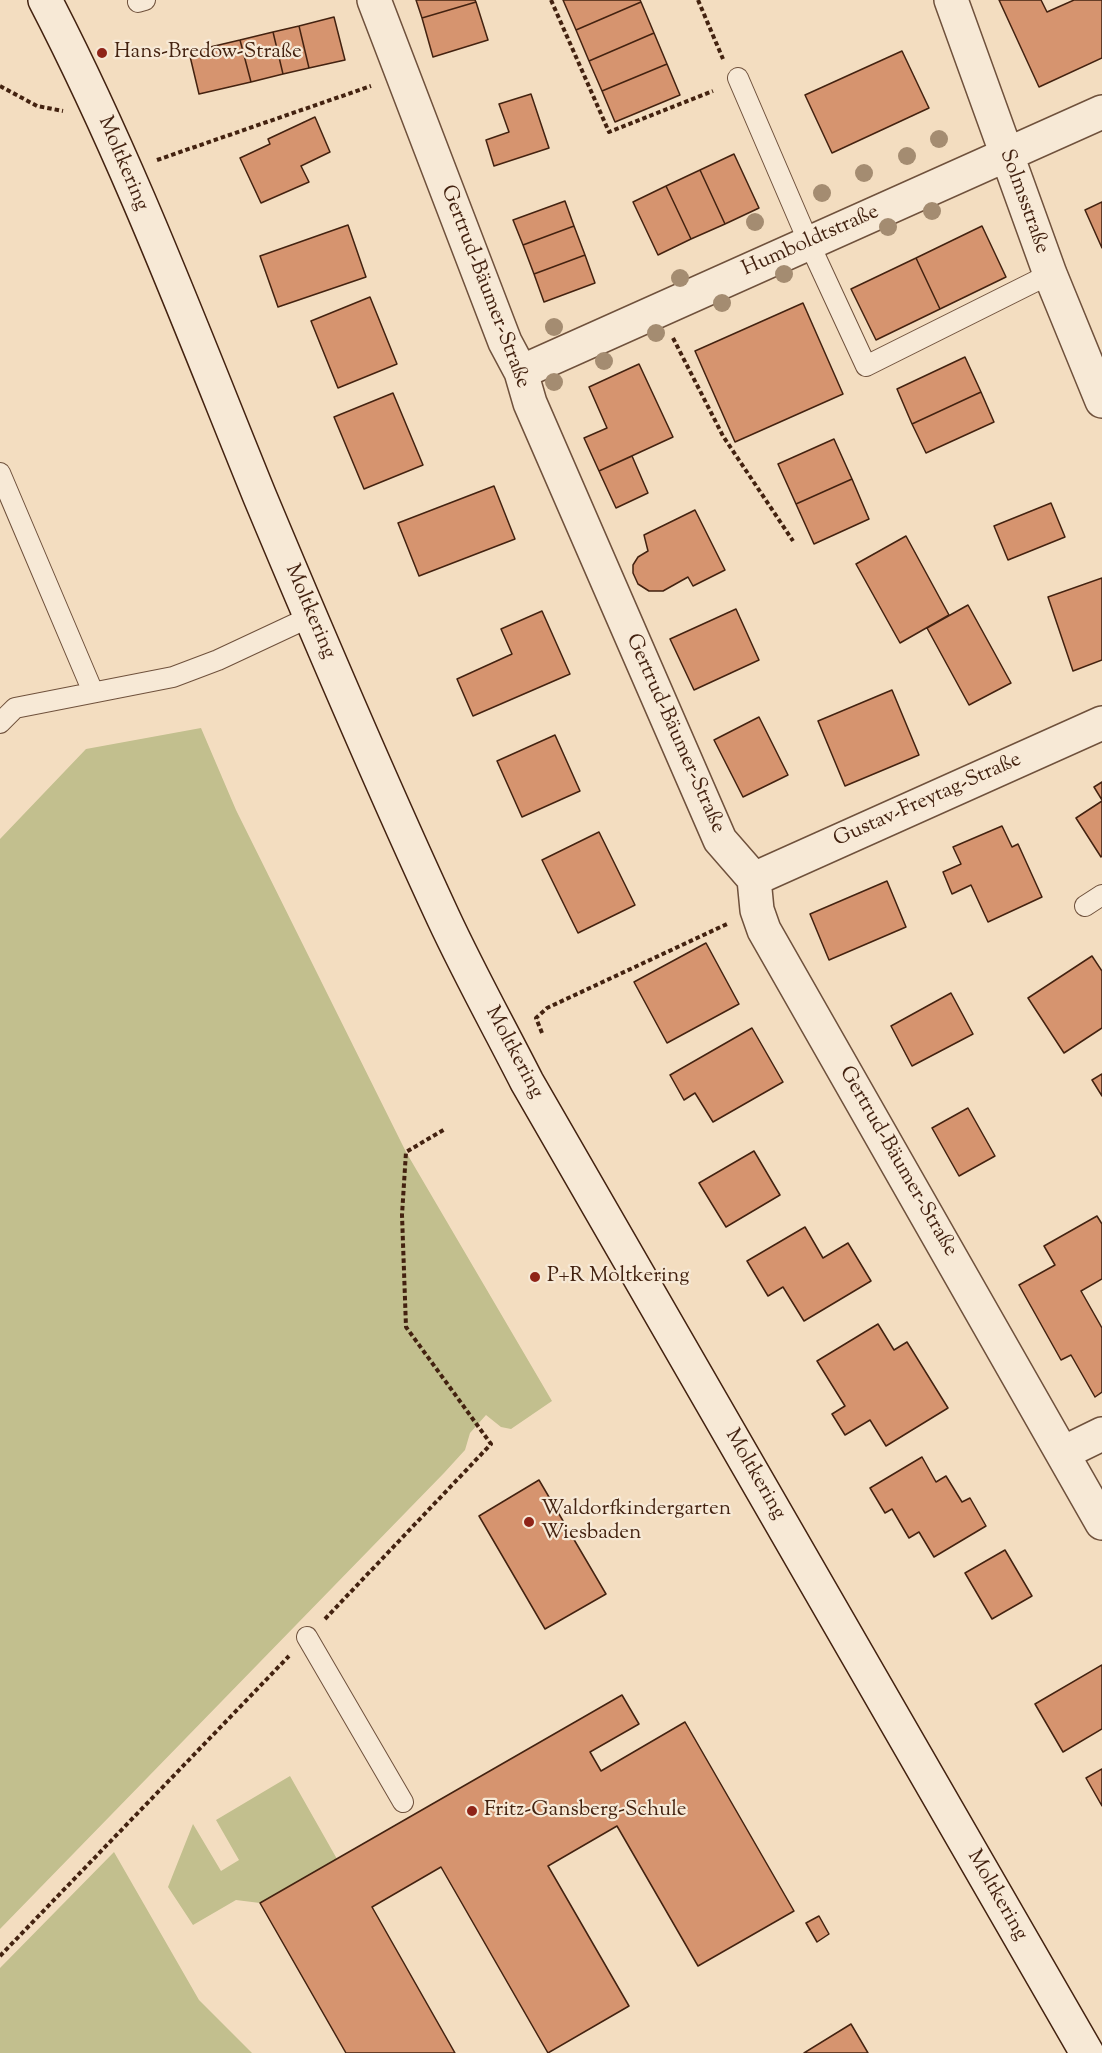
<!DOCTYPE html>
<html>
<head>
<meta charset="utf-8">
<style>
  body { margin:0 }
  canvas { display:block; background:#f3ddc0 }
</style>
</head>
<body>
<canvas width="1102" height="2053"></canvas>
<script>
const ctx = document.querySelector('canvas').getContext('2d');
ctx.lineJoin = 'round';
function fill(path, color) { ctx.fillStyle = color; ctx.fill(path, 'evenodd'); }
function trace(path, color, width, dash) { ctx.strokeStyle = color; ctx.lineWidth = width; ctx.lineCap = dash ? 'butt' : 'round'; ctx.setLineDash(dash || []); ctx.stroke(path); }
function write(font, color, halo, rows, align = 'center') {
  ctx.font = font + ' "Sorts Mill Goudy",serif'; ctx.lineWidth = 4.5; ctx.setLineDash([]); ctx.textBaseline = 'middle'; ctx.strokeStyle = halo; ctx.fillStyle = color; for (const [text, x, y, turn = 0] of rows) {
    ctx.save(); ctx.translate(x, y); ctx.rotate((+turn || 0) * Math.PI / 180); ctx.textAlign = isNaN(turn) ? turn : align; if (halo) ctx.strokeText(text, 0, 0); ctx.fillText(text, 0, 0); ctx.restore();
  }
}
fill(new Path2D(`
  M201 728 236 810 406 1152 552 1401 511 1429 501 1427 486 1415 470 1433 465 1450 444 1473 0 1929V839L86 749Z
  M290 1776 337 1859 260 1903 236 1900 193 1925 168 1887 193 1824 221 1871 239 1860 216 1820Z
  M114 1852 199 2000 252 2053H0V1968Z`), '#c2bf8e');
const building = new Path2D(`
  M416 0H475L476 2 422 18Z
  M563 0H640L641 2 576 30Z
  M999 0H1041L1047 12 1074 0H1102V58L1039 87Z
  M476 2 488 40 433 57 422 18Z
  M641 2 654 33 589 61 576 30Z
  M334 17 345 60 309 68 299 26Z
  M299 26 309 68 283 74 273 32Z
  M273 32 283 74 251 82 240 40Z
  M654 33 667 64 602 91 589 61Z
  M240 40 251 82 199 94 189 52Z
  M902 51 929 108 832 153 805 95Z
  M667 64 680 95 615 122 602 91Z
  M531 94 549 148 494 166 486 140 509 132 499 104Z
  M315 117 330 152 301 166 309 182 261 203 240 158 270 144 268 139Z
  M734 154 759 208 725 224 700 170Z
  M700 170 725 224 691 239 666 186Z
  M666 186 691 239 658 255 633 202Z
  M565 201 574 226 523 245 513 220Z
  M1102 202V248L1085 210Z
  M348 225 366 277 278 307 260 256Z
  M574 226 585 255 534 274 523 245Z
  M982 226 1006 277 940 309 916 258Z
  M585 255 595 283 544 302 534 274Z
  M916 258 940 309 876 340 851 289Z
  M370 297 397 364 338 388 311 321Z
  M803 303 843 394 735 442 695 351Z
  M965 357 981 392 912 424 897 389Z
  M639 364 673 437 599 471 584 438 607 428 589 387Z
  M981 392 994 422 926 453 912 424Z
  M393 393 423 465 364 489 334 417Z
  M834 439 852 479 796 504 778 464Z
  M632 456 648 493 616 508 599 471Z
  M852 479 869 519 814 544 796 504Z
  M494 486 515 539 419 576 398 523Z
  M1051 503 1065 537 1008 560 994 526Z
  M695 510 725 570 693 586 688 577 663 591H649L638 584 633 573V565L638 557 648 551 644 535Z
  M906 536 949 615 900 643 856 564Z
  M1102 578V660L1073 671 1048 597Z
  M968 605 1011 683 969 705 927 628Z
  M736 609 759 660 694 690 670 639Z
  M542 611 570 674 473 716 457 679 512 654 501 629Z
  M892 690 919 755 845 786 818 721Z
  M759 717 788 775 743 797 714 740Z
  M555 735 580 791 522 817 497 761Z
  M1102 782V800L1094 787Z
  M1102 801V856L1101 857 1076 818Z
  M1002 826 1012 847 1018 844 1042 897 988 922 971 885 952 894 943 872 961 864 953 847Z
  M599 832 635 905 578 933 542 860Z
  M887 881 906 927 829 960 810 914Z
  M706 943 739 1004 667 1043 634 982Z
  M1092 956 1102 971V1028L1064 1053 1028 998Z
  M951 993 973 1034 912 1066 891 1026Z
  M752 1028 783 1082 713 1122 695 1093 684 1100 670 1075Z
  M1102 1074V1096L1092 1080Z
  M968 1108 995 1156 959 1176 932 1128Z
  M754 1151 780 1195 726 1227 699 1183Z
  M1097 1216 1102 1224V1279L1081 1291 1102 1328V1392L1095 1397 1071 1355 1061 1360 1019 1285 1055 1265 1044 1246Z
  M805 1227 823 1258 848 1243 871 1281 804 1321 783 1287 768 1296 747 1261Z
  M878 1324 894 1350 907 1342 948 1408 886 1446 870 1420 845 1435 832 1414 845 1406 817 1361Z
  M922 1457 936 1482 946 1476 962 1502 970 1498 986 1526 934 1557 919 1532 909 1538 892 1509 885 1513 870 1488Z
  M539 1480 606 1594 545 1629 479 1516Z
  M1005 1550 1032 1596 992 1619 965 1573Z
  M1102 1665V1729L1063 1752 1035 1704Z
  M622 1695 639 1724 590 1752 601 1771 685 1722 794 1911 698 1966 617 1826 548 1866 629 2006 548 2053 441 1867 372 1907 455 2053H346L260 1903Z
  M1102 1769V1806L1086 1778Z
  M819 1916 829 1934 817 1942 806 1923Z
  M851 2024 868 2053H804Z`);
fill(building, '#d6946f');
trace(building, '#432210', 1.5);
const lane = new Path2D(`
  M138 2 145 0
  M738 78 809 243 866 366 1050 274
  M0 473 93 692
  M0 723 15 708 173 677 218 660 310 617
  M1085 906 1102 895
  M307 1637 403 1802`);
const street = new Path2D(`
  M374 0 505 342 521 372 530 403 720 840 754 879 757 910 764 930 1102 1523
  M951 0 1050 274 1102 401
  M521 372 1102 112
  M754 879 1102 723
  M1063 1453 1102 1434`);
const secondary = new Path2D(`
  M45 0C128 160 192 330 260 497 319 638 379 779 443 917 469 973 499 1027 527 1082L1087 2053`);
trace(lane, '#6f513c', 22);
trace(street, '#6f513c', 36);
trace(secondary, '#432210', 36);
trace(new Path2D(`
  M551 0 609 132 713 91
  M698 0 723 59
  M0 86 37 106 63 111
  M157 160 371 86
  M673 338 723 436 793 541
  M542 1033 536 1018 547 1008 727 924
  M325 1619 491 1444 406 1327 402 1215 406 1152 445 1129
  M0 1956 289 1656`), '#432210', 4, [4.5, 3]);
trace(lane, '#f7e9d6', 20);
trace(street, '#f7e9d6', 33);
trace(secondary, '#f7e9d6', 33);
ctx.fillStyle = '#a48c71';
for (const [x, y] of [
  [939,139],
  [907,156],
  [864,173],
  [822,193],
  [932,211],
  [755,222],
  [888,227],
  [784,274],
  [680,278],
  [722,303],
  [554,327],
  [656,333],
  [604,361],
  [554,382]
]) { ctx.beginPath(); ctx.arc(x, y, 9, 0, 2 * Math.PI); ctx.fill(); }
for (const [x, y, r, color] of [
  [102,53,6,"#8f2418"],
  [535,1277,6,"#8f2418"],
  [529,1522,6,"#8f2418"],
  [472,1811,6,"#8f2418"]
]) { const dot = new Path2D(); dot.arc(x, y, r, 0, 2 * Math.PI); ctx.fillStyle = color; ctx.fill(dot); trace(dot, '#f7e9d6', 2); }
write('21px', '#432210', '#f7e9d6', [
  ["Hans-Bredow-Straße",114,53],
  ["P+R Moltkering",547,1277],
  ["Waldorfkindergarten",541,1510],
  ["Wiesbaden",541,1534],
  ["Fritz-Gansberg-Schule",484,1811]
], 'left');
write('21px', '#432210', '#f7e9d6', [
  ["Moltkering",122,164,67],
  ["Solmsstraße",1023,202,70],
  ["Humboldtstraße",811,242,-24],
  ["Gertrud-Bäumer-Straße",484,287,69],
  ["Moltkering",309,612,67],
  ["Gertrud-Bäumer-Straße",674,734,66],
  ["Gustav-Freytag-Straße",928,801,-24],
  ["Moltkering",513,1053,62],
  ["Gertrud-Bäumer-Straße",897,1162,60],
  ["Moltkering",754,1475,60],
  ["Moltkering",996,1896,60]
]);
</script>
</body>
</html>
